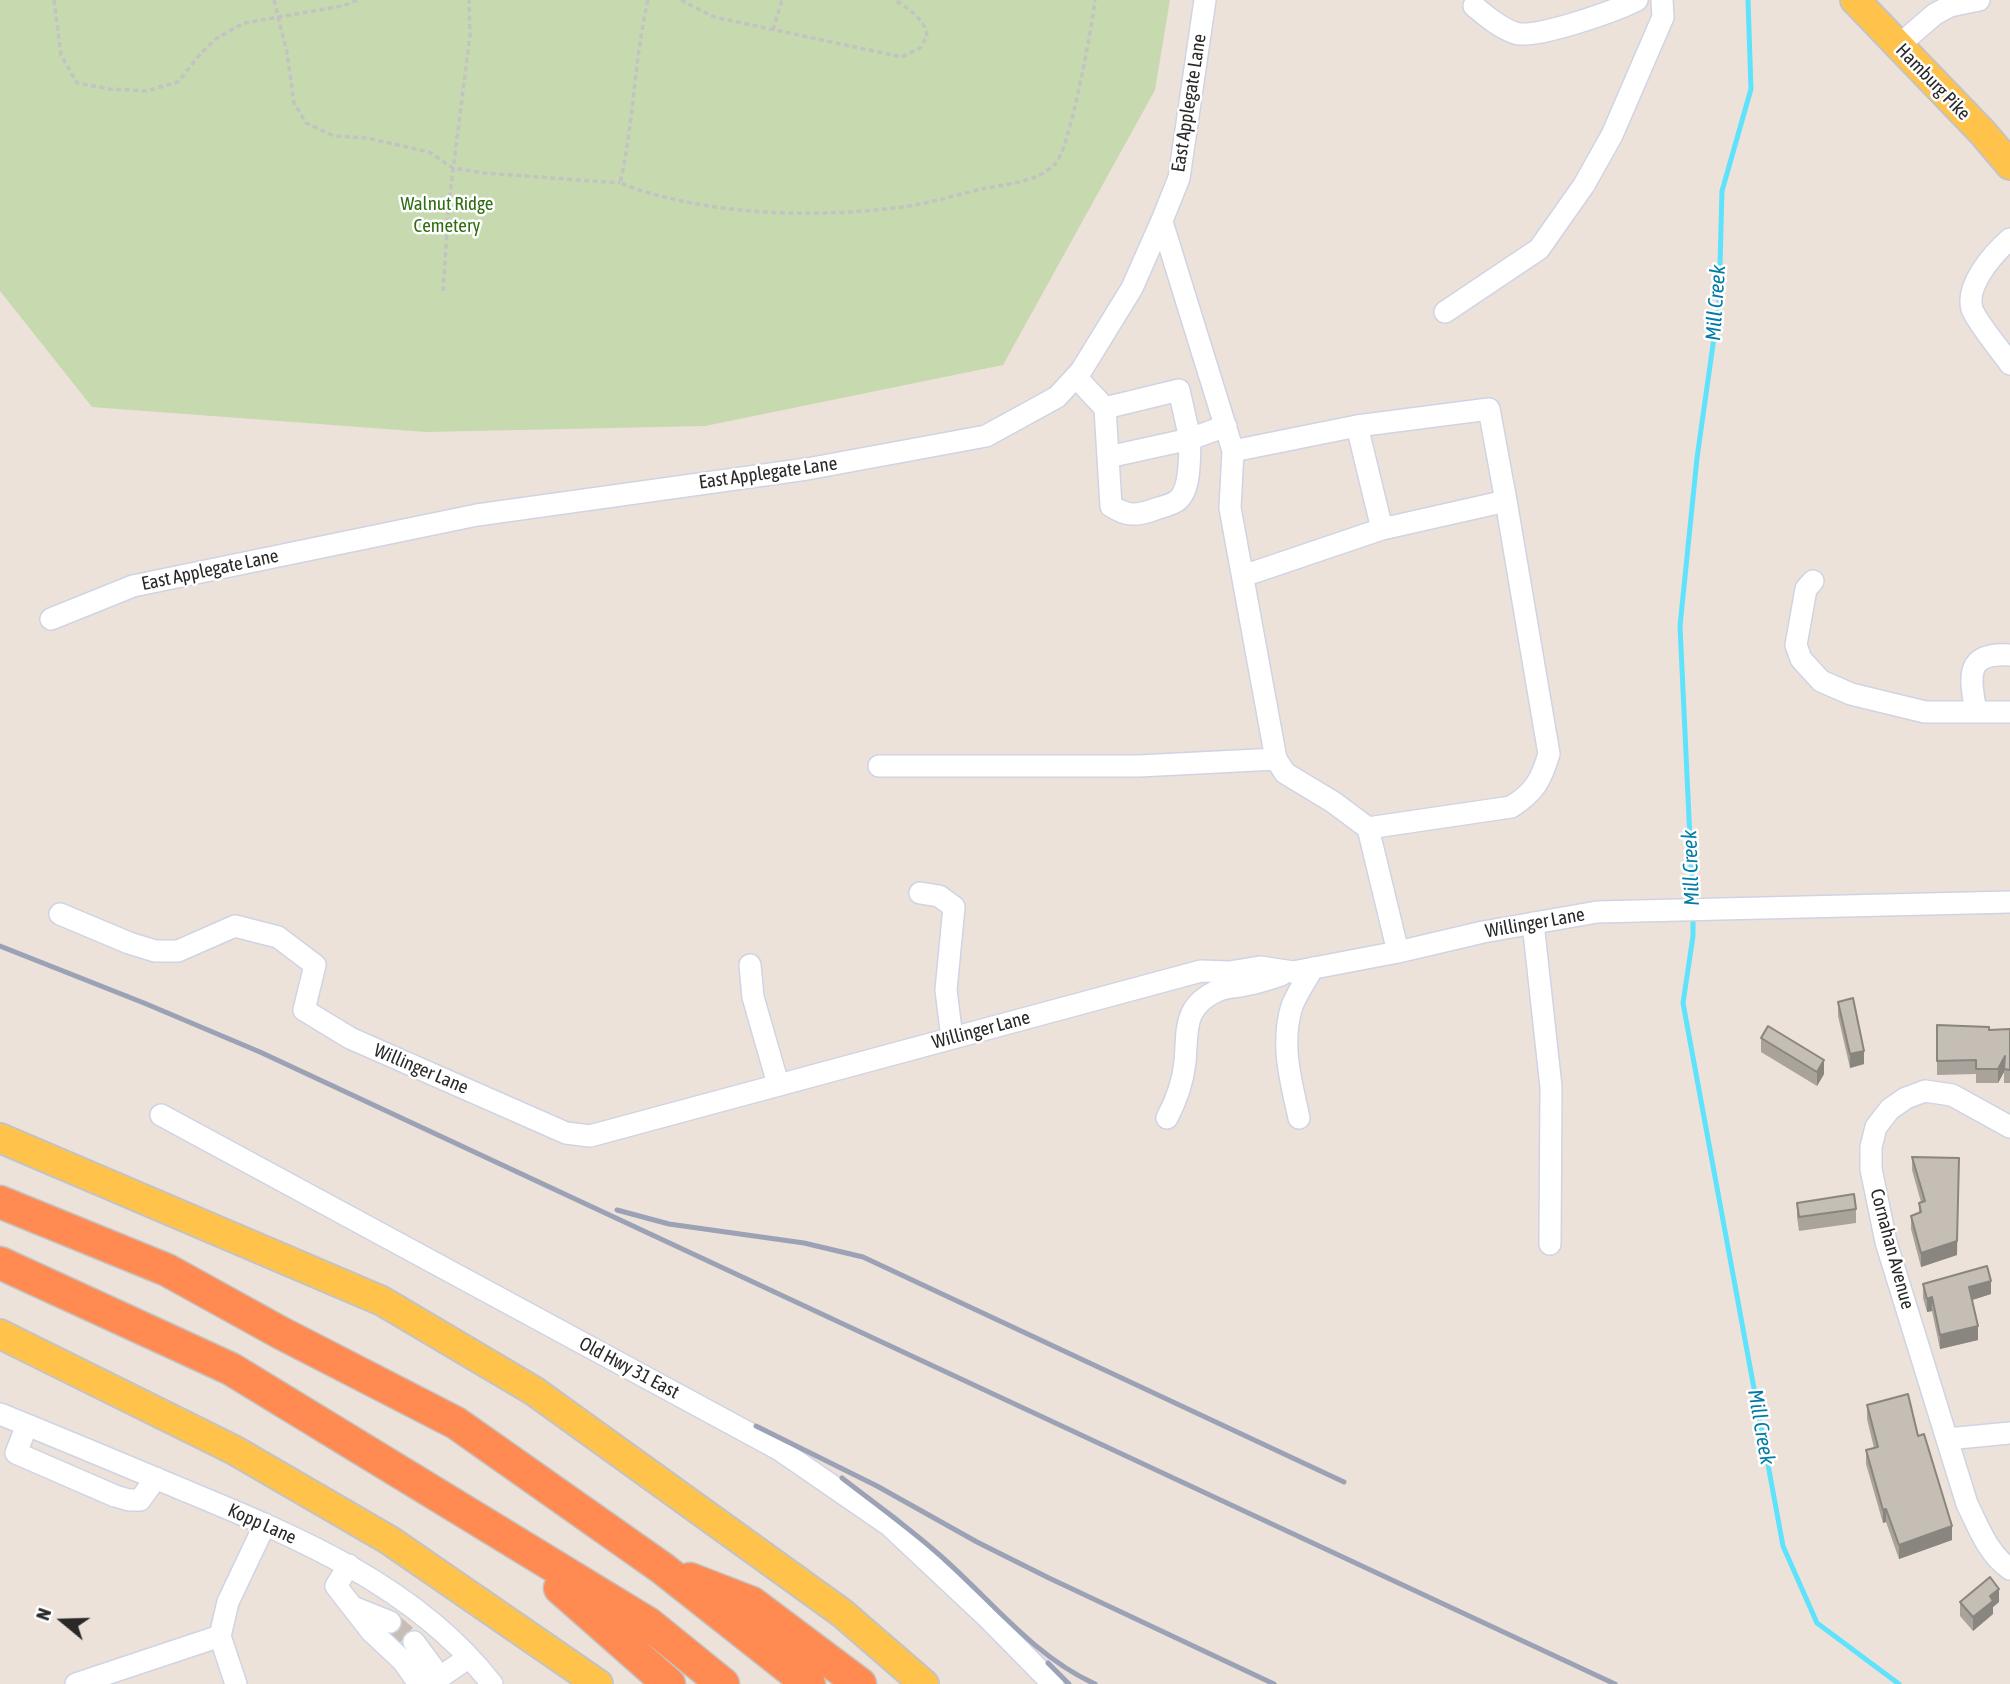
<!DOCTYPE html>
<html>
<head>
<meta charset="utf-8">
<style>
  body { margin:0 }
  #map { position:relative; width:2010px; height:1684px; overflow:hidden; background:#ede2d9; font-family:"Asap Condensed",sans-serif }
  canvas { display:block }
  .north { position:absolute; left:28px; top:1586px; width:70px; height:70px; -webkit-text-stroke:5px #fff; paint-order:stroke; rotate:289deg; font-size:19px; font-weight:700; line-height:28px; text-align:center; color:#292929 }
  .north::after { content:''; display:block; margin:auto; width:24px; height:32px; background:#292929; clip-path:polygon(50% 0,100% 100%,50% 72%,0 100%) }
</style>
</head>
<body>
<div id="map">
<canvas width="2010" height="1684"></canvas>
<div class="north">N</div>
</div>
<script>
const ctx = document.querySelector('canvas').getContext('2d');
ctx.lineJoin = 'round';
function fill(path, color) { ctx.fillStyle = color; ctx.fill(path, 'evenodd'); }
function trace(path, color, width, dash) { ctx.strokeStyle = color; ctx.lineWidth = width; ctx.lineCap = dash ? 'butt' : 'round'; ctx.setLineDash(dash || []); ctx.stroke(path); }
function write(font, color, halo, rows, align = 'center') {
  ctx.font = font + ' "Asap Condensed",sans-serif'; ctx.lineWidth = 5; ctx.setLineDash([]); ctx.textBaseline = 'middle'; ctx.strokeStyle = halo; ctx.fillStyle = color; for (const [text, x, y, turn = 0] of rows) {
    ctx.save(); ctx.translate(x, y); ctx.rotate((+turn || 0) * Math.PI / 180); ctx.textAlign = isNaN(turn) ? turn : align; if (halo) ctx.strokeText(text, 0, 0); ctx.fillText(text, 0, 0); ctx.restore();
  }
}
fill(new Path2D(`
  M0 0H1170L1155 90 1003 365 705 426 426 432 92 407 0 291Z`), '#c7d9ae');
trace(new Path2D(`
  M1693 903 1680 626 1697 458 1719 302 1722 191 1751 89 1748 0
  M1693 913V936L1683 1003 1783 1546 1817 1623 1899 1684`), '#5fe2fc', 5);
trace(new Path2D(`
  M390 1622 414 1642`), '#c6bdb6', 21, [21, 10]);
const minor = new Path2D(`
  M1474 6C1486 16 1500 28 1515 33 1535 40 1617 10 1637 0
  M1899 45 1935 14 1950 6 1979 0
  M1162 222 1233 451 1230 508 1276 759 1285 773 1333 802 1368 828 1398 952
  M2010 239C1994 253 1965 285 1972 309 1976 321 2001 351 2010 364
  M1445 312 1539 249 1584 185 1612 135 1663 17 1662 0
  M1076 377 1105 408 1179 390 1190 439 1108 457 1105 408
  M1357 426 1489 409 1506 501 1382 529
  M1233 451 1357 426 1382 529 1243 576
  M1108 457 1111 506C1127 516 1136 516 1153 510 1160 507 1168 506 1175 502 1192 493 1189 456 1190 439L1226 426
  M1813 581 1806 589 1796 645 1801 659 1821 681 1851 694 1925 712H2010
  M51 619 133 586 477 515 807 469 986 436 1057 397 1081 371 1132 288 1163 218 1179 178 1205 0
  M1976 712C1970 677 1964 652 2010 655
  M879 766H1139L1276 759
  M1368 828 1511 807C1535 792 1541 780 1549 754L1506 501
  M920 893 939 896 954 907 946 990 952 1038
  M60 914 129 943 155 951H178L235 926 278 937 315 965 304 1010 350 1038 566 1133 590 1136 1201 971 1229 972 1260 967 1293 972 1398 952 1483 932 1597 912 2010 902
  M1533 923 1551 1087 1550 1244
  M750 965 753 997 778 1084
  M161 1115 780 1450 889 1525 986 1616 1053 1684
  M1167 1118C1176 1101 1183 1081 1185 1062 1188 1030 1182 1006 1219 990 1226 987 1237 987 1245 985 1257 983 1269 979 1281 975
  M1299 1118C1291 1081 1280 1044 1292 1006 1297 993 1306 980 1313 968
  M2010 1127 1952 1095 1925 1091 1906 1098 1890 1109 1876 1127 1871 1147V1169L1886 1242 1967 1504C1979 1528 1988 1554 2010 1569
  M0 1414C62 1439 124 1465 186 1491 297 1537 416 1586 492 1684
  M27 1425 16 1453 115 1496 129 1500H140L156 1478
  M1947 1439 2010 1433
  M349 1565 336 1586 371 1631 403 1661 419 1684
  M355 1608 390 1622
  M220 1636 236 1684
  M414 1642 440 1677
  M76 1684 220 1636 228 1602 265 1524
  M430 1684 468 1658`);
const major = new Path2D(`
  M1855 0 1983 133 2010 165
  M0 1138 382 1301 534 1391 842 1613 924 1684
  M0 1334 234 1450 389 1540 598 1684`);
const highway = new Path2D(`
  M0 1202 167 1270 281 1333 456 1423 662 1568 809 1684
  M0 1263 231 1369 649 1624 723 1684
  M690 1579 752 1603 860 1684
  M560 1588 669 1684`);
trace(minor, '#ced4e4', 24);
trace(major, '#c3c3c3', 32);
trace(highway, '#c3c3c3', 35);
trace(new Path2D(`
  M54 0 61 55 77 83 110 89 146 91 178 82 201 53 217 38 244 23 342 6 358 0
  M274 0 287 53 294 103 306 123 334 136 367 138 429 152 453 168 484 173 620 183
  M648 0C634 60 634 123 620 183 704 216 820 219 909 206 933 202 957 195 981 189 1006 184 1036 183 1055 164 1070 150 1092 26 1095 0
  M681 0 714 17 902 57 920 48 927 36C925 19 909 9 895 0
  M773 30 782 0
  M443 291 449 202 470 35 469 0`), '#c3c3c3', 3.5, [5, 3.5]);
trace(minor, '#fff', 21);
trace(major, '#ffc34c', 28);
trace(highway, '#ff8b52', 32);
trace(new Path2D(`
  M0 946 144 1003 260 1052 1615 1684
  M617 1210 669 1224 804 1243 863 1257 1344 1482
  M756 1426 877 1486 977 1542 1049 1578 1274 1684
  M842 1478C873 1502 905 1525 935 1551 988 1596 1030 1654 1095 1684
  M1048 1663 1069 1684`), '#9ba2b6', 5);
fill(new Path2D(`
  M1838 1002 1864 1064 1850 1068 1838 1016Z
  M1937 1025 1989 1030 2010 1029V1083H2004V1072L1998 1083H1976V1074L1937 1075Z
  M1761 1038 1824 1074 1817 1086 1761 1052Z
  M1912 1157 1957 1255 1921 1267 1911 1229V1216L1919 1213V1203L1921 1202 1912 1170Z
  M1797 1203 1856 1209V1223L1799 1231 1797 1217Z
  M1923 1284 1991 1294 1972 1300 1978 1340 1940 1349 1932 1311 1927 1312 1923 1298Z
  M1867 1405 1918 1436 1952 1540 1899 1559 1886 1522 1883 1523 1866 1464V1450L1874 1448 1867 1419Z
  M1960 1602H1999L1993 1607V1614L1973 1631 1960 1616Z`), '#a9a39c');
fill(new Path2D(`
  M1864 1051V1064L1850 1068V1054Z
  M2005 1056 2004 1072 1998 1083V1069Z
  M1824 1060V1074L1817 1086V1072Z
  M1959 1158 1957 1255 1921 1267V1253Z
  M1991 1281V1294L1969 1301V1287Z
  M1932 1297V1311L1927 1312V1299Z
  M1978 1326V1340L1940 1349V1335Z
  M1886 1509V1522L1883 1523V1510Z
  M1952 1526V1540L1899 1559V1545Z
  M1999 1589V1602L1993 1607V1614L1973 1631V1617L1990 1596Z`), '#89857f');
const building = new Path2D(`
  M1853 998 1864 1051 1850 1054 1838 1002Z
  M1937 1025 1989 1027V1030L2010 1029V1070L2004 1069 2005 1056 1998 1069H1976V1060L1937 1061Z
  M1768 1026 1824 1060 1817 1072 1761 1038Z
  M1912 1157 1959 1158 1957 1241 1921 1253 1911 1216 1921 1212 1919 1203 1925 1201Z
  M1854 1194 1856 1209 1799 1217 1797 1203Z
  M1987 1266 1991 1281 1969 1287 1978 1326 1940 1335 1932 1297 1927 1299 1923 1284Z
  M1908 1394 1918 1436 1924 1434 1952 1526 1899 1545 1886 1509 1883 1510 1866 1450 1878 1447 1867 1405Z
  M1990 1577 1999 1589 1990 1596 1993 1601 1973 1617 1960 1602Z`);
fill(building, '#c4beb5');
trace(building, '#89857f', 2);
write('19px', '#292929', '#fff', [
  ["Hamburg Pike",1933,82,46],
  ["East Applegate Lane",1189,103,-81],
  ["East Applegate Lane",768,473,-8],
  ["East Applegate Lane",210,570,-12],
  ["Willinger Lane",1535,923,-10],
  ["Willinger Lane",981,1030,-15],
  ["Willinger Lane",421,1069,23],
  ["Cornahan Avenue",1892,1249,75],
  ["Old Hwy 31 East",629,1368,28],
  ["Kopp Lane",262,1524,24]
]);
write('19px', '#2e6d11', '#fff', [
  ["Walnut Ridge",447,204],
  ["Cemetery",447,226]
]);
write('italic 21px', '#007da6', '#fff', [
  ["Mill Creek",1716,303,-86],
  ["Mill Creek",1691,868,-92],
  ["Mill Creek",1761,1427,80]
]);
</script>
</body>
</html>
